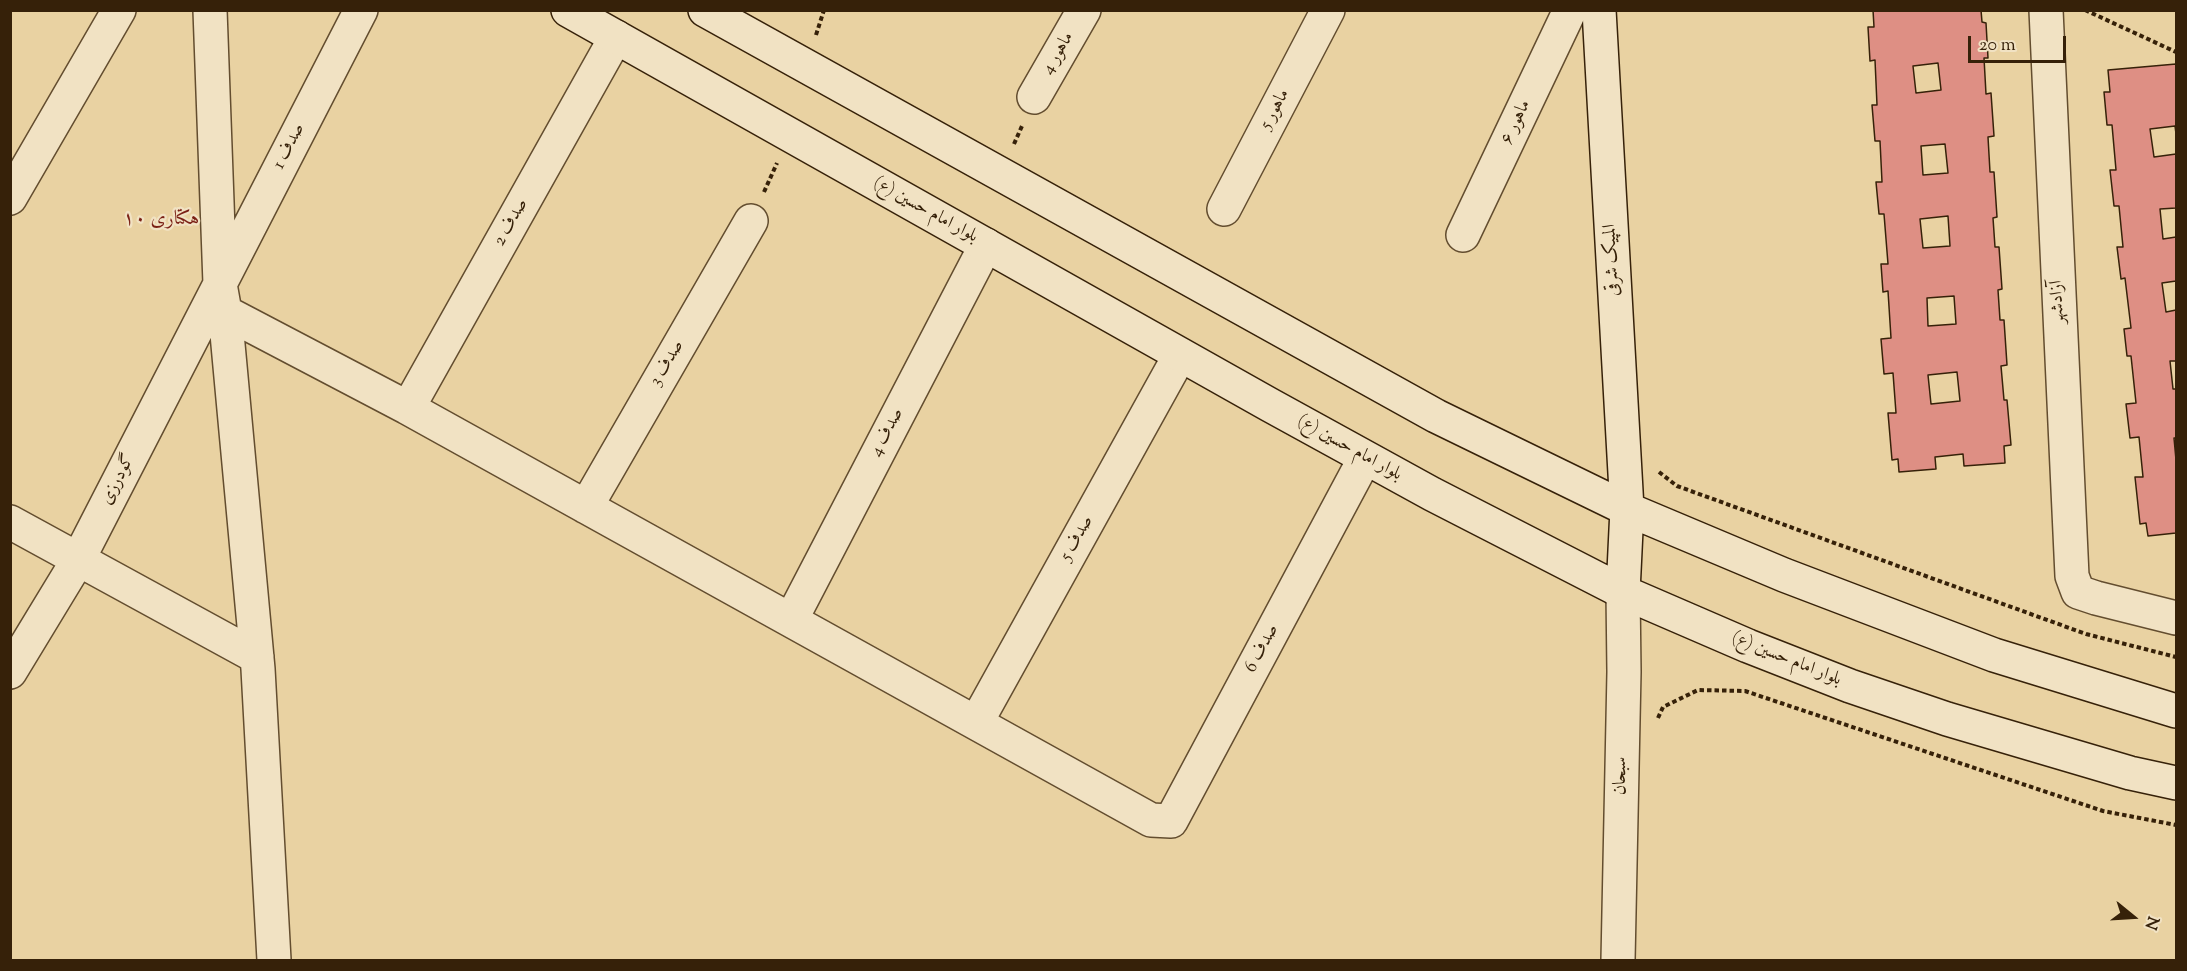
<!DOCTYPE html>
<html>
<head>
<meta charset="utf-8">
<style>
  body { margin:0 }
  #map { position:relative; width:2187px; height:971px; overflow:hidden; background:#e9d2a2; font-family:"Sorts Mill Goudy",serif }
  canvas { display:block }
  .frame { position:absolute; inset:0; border:12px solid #362109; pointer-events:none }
  .north { position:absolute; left:2103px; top:887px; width:60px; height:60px; -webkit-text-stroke:4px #f1e2c3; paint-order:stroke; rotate:108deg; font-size:16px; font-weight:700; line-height:24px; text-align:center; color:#362109 }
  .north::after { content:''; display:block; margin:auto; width:21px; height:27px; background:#362109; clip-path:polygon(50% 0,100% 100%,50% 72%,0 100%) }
  .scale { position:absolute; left:1968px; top:36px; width:98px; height:27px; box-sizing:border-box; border:3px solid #362109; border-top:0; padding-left:8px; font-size:18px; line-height:21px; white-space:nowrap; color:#362109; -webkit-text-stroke:4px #f1e2c3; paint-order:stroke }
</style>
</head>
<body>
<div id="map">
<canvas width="2187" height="971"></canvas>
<div class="frame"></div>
<div class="north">N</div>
<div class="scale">20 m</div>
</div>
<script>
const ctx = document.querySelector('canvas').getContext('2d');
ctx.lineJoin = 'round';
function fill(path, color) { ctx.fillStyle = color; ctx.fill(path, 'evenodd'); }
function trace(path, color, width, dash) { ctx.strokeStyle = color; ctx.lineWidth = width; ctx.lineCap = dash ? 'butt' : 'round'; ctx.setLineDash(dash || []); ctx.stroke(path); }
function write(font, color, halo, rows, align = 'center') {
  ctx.font = font + ' "Sorts Mill Goudy",Amiri,serif'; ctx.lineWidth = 4.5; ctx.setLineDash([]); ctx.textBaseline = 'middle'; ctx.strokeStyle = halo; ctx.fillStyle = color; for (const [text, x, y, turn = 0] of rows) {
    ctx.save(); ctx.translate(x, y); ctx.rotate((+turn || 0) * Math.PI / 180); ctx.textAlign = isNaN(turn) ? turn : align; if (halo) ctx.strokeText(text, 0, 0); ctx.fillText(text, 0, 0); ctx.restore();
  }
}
const building = new Path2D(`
  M1873 10H1981L1982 22 1986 23 1988 58H1984L1986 94 1991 93 1994 136 1988 137 1990 172H1994L1997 217 1993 218 1995 247H1999L2002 289 1998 290 2000 320H2004L2007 365 2001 366 2004 400H2007L2011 445 2004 446 2005 463 1964 466 1963 454 1935 457 1936 469 1899 472 1898 459 1892 460 1888 413H1896L1893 373 1884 374 1881 339 1891 338 1888 291 1883 292 1881 264H1888L1884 214H1879L1876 182H1882L1880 141H1875L1872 105H1877L1875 60 1870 61 1868 27H1874ZM1938 63 1941 90 1916 93 1913 66ZM1945 144 1948 173 1923 175 1921 146ZM1948 216 1950 246 1923 248 1920 219ZM1954 296 1956 324 1928 326 1927 298ZM1957 372 1960 401 1931 404 1928 375Z
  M2176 64V134L2175 126 2150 129 2154 157 2176 154V208L2160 209 2163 239 2176 237V281L2162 283 2166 312 2176 310V361H2170L2173 389H2176V438H2174L2176 460V533L2148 536 2146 523 2140 524 2135 477H2143L2139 437 2130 438 2126 404 2136 403 2131 356H2127L2124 329 2131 328 2125 278 2121 279 2117 247H2123L2119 206H2114L2110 170H2116L2112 125H2107L2104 92H2110L2108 70Z`);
fill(building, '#de8f84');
trace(building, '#362109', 1.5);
const street = new Path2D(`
  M210 10 220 284 225 312 258 669 274 960
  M2046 10 2072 576 2078 592 2096 598 2176 618
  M1034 97 1084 10
  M10 198 119 10
  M1224 209 1328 10
  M1463 235 1570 10
  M225 312 408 408 1151 820 1171 821 1365 458
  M408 408 616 37
  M586 507 751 221
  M10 522 257 657
  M791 620 986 245
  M10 672 78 560 361 10
  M976 723 1180 355
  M1618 960 1624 672 1623 592`);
const secondary = new Path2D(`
  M568 10 1270 405 1432 494 1623 592 1748 646 1850 686 1947 719 2130 773 2176 783
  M705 10 1436 416 1627 509 1784 575 1994 655 2176 711
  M1599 10 1627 509 1623 592`);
trace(street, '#634d2f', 36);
trace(secondary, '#362109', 36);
trace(new Path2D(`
  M2085 10 2176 52
  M816 35 824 10
  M1014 144 1022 126
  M764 192 777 163
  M1659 472 1677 486 2086 634 2176 657
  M1658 718 1663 707 1698 690 1745 691 2103 811 2176 825`), '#362109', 4, [4.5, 3]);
trace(street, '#f1e2c3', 33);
trace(secondary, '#f1e2c3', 33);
write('18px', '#362109', '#f1e2c3', [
  ["ماهور 4",1059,54,-60],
  ["ماهور 5",1276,110,-62],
  ["ماهور ۶",1517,123,-65],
  ["صدف 1",290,147,-63],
  ["بلوار امام حسین (ع)",925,211,29],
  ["صدف 2",512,223,-61],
  ["المپیک شرقی",1613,260,-93],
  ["آزادشهر",2059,302,-93],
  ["صدف 3",668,364,-60],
  ["صدف 4",888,433,-63],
  ["بلوار امام حسین (ع)",1349,449,29],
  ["گودرزی",119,480,-63],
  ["صدف 5",1078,539,-61],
  ["صدف 6",1263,649,-62],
  ["بلوار امام حسین (ع)",1786,660,22],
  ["سبحان",1622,776,-89]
]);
write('20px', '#7a1f14', '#f1e2c3', [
  ["۱۰ هکتاری",161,221]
]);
</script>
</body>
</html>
